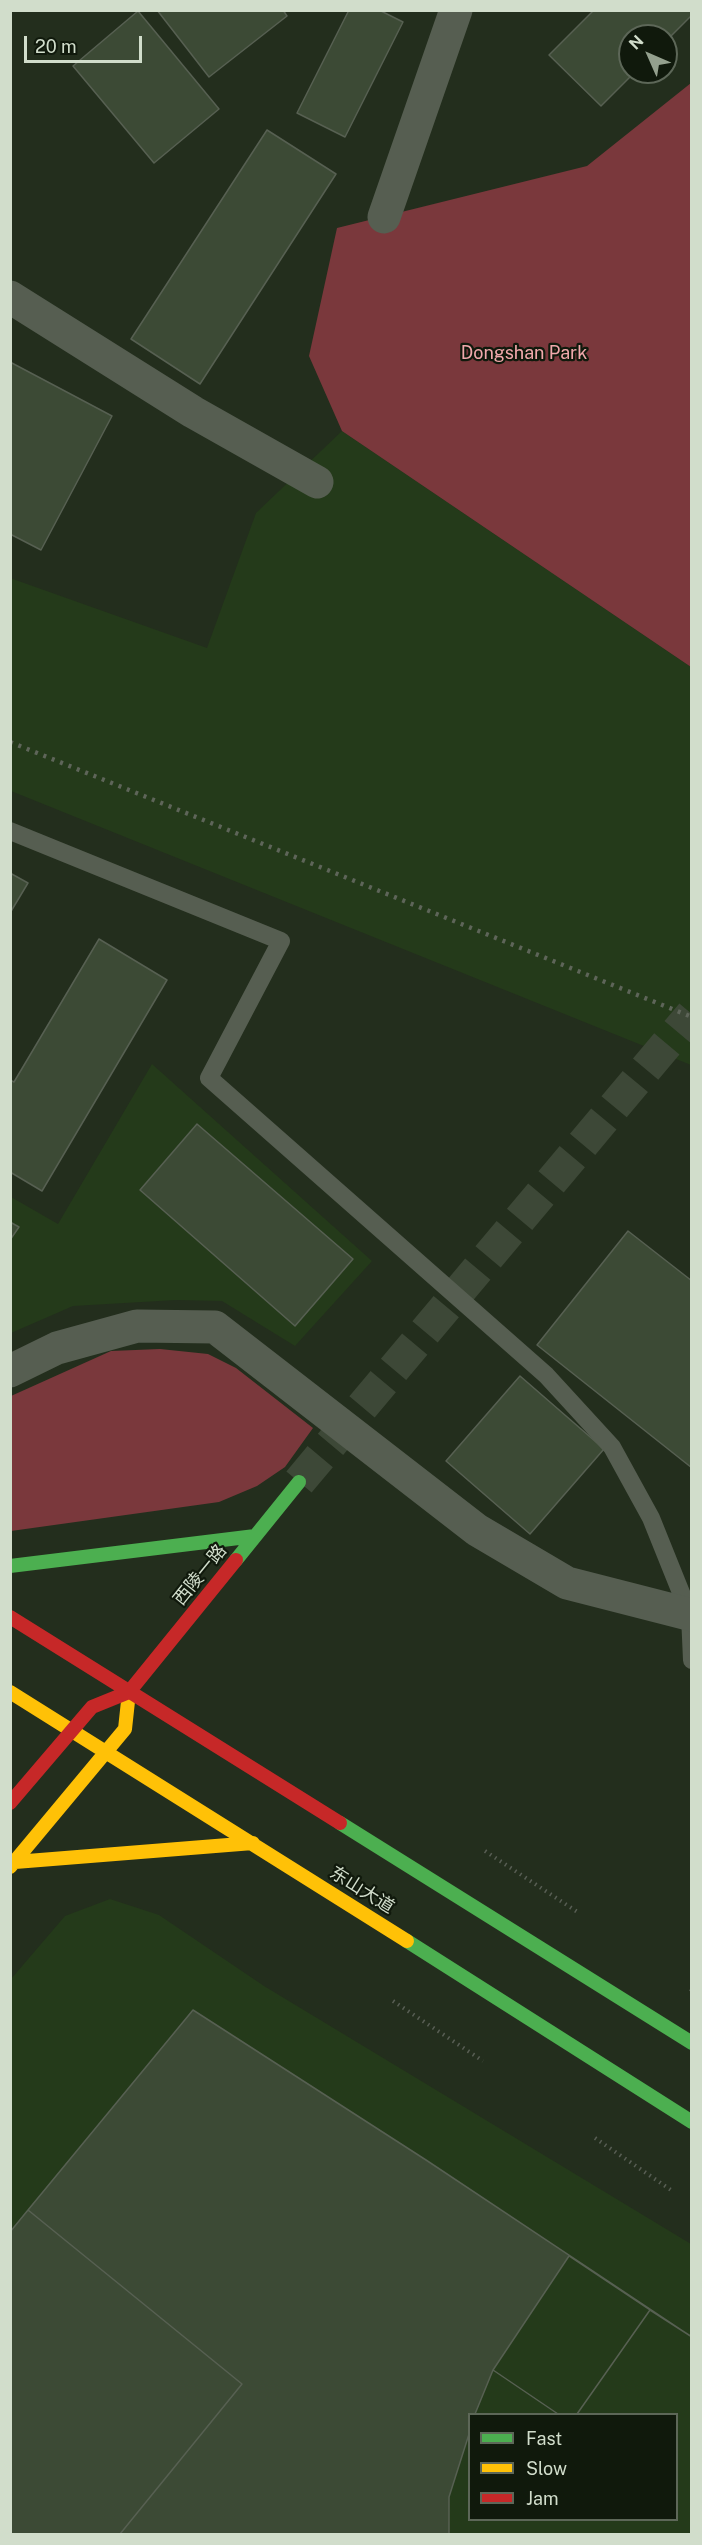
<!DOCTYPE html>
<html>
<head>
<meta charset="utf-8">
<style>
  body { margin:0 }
  #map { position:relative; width:702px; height:2545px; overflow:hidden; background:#232e1d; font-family:"Public Sans",sans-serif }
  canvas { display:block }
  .frame { position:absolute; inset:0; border:12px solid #d1ddcb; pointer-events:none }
  .legend { position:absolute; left:468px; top:2413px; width:210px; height:108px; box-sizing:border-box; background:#10190c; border:2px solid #5d6758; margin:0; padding:8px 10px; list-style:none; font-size:18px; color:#d1ddcb }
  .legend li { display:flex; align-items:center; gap:12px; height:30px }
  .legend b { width:30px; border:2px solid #5d6758 }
  .north { position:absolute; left:618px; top:24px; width:60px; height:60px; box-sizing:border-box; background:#10190c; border:2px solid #5d6758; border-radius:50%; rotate:315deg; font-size:16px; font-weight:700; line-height:24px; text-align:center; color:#d1ddcb }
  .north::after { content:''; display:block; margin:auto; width:21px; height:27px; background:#94a08e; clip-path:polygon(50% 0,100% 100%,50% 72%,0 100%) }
  .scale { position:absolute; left:24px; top:36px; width:118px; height:27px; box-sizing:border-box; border:3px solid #d1ddcb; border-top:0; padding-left:8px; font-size:18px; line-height:21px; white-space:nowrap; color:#d1ddcb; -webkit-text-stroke:4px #10190c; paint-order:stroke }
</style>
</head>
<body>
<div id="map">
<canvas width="702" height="2545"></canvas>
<div class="frame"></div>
<ul class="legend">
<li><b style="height:8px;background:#4caf50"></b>Fast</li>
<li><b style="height:8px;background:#ffc107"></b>Slow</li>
<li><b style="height:8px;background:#c62828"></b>Jam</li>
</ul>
<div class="north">N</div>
<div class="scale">20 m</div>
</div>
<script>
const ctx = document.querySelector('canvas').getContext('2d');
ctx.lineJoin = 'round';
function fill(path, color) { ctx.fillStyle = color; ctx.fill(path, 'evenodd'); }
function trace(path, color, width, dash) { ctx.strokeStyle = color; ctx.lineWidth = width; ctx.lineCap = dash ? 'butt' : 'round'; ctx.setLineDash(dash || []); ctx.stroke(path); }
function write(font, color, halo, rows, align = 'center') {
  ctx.font = font + ' "Public Sans","Noto Sans SC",sans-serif'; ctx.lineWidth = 4.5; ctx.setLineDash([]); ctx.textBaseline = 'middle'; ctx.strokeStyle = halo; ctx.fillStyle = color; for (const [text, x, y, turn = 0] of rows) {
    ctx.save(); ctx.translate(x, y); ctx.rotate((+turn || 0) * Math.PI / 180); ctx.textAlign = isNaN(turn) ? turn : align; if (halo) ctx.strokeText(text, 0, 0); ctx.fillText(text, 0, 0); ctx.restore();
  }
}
fill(new Path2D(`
  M342 431 691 667V1065L11 791 10 578 207 648 256 513Z
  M152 1064 372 1261 295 1346 222 1301 176 1300 73 1306 11 1333V1197L58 1224Z
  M110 1899 159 1915 264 1986 691 2244V2534H11V1979L65 1916ZM470 2414H676V2520H470Z`), '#243a1a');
fill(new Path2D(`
  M691 83V667L342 431 309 356 337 228 587 166Z
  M160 1349 208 1354 236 1368 313 1428 285 1467 257 1486 219 1502 11 1531V1396L111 1351Z`), '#7a383c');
const building = new Path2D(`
  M157 10H283L287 16 209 77Z
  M349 10H379L403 22 345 137 297 113Z
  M594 10H692V15L666 41V36H630V72H635L601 106 549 55Z
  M138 11 219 109 154 163 73 66Z
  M267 130 336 174 200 384 131 339Z
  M10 362 112 416 41 550 10 534Z
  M10 873 28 883 10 913Z
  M99 939 167 980 42 1191 10 1172V1080L14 1082Z
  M197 1124 353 1259 295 1326 140 1190Z
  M10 1222 19 1227 10 1240Z
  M628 1231 692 1281V1468L537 1345Z
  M520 1376 604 1449 530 1534 446 1461Z
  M193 2010 426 2160 692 2337V2534H120L242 2384 28 2210ZM470 2414H676V2520H470Z
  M28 2210 242 2384 120 2534H10V2232Z
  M569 2256 650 2310 577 2414H558L493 2370Z
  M650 2310 692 2337V2534H449V2497L470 2431V2520H676V2414H577Z
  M493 2370 558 2414H475Z`);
fill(building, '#3c4a35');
trace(building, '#576052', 1.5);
trace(new Path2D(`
  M299 1482 692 1014`), '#3d4837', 33, [33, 16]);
trace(new Path2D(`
  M485 1851 579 1913
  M690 1989 692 1990
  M393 2001 483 2061
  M595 2138 671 2190`), '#585e54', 4, [1.5, 4.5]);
trace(new Path2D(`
  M10 831 281 941 209 1078 546 1375 612 1447 651 1518 690 1615 692 1660`), '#565e51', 18);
trace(new Path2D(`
  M384 217 456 10
  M10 297 193 412 317 482
  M10 1371 57 1348 137 1326 215 1327 477 1530 567 1583 692 1615`), '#565e51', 33);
trace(new Path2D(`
  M236 1560 299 1482
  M10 1566 255 1536
  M340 1823 692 2043
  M407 1941 692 2122`), '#4caf50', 14);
trace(new Path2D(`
  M10 1692 407 1941
  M15 1862 253 1843
  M10 1867 125 1729 129 1692`), '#ffc107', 14);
trace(new Path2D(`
  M10 1617 340 1823
  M10 1803 92 1707 129 1692 236 1560`), '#c62828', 14);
trace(new Path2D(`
  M10 742 692 1017`), '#5e6559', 4.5, [3, 6]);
write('18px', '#f1a9ac', '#10190c', [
  ["Dongshan Park",524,353]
]);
write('18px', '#d1ddcb', '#10190c', [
  ["西陵一路",200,1575,-51],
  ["东山大道",362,1890,32]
]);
</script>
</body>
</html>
